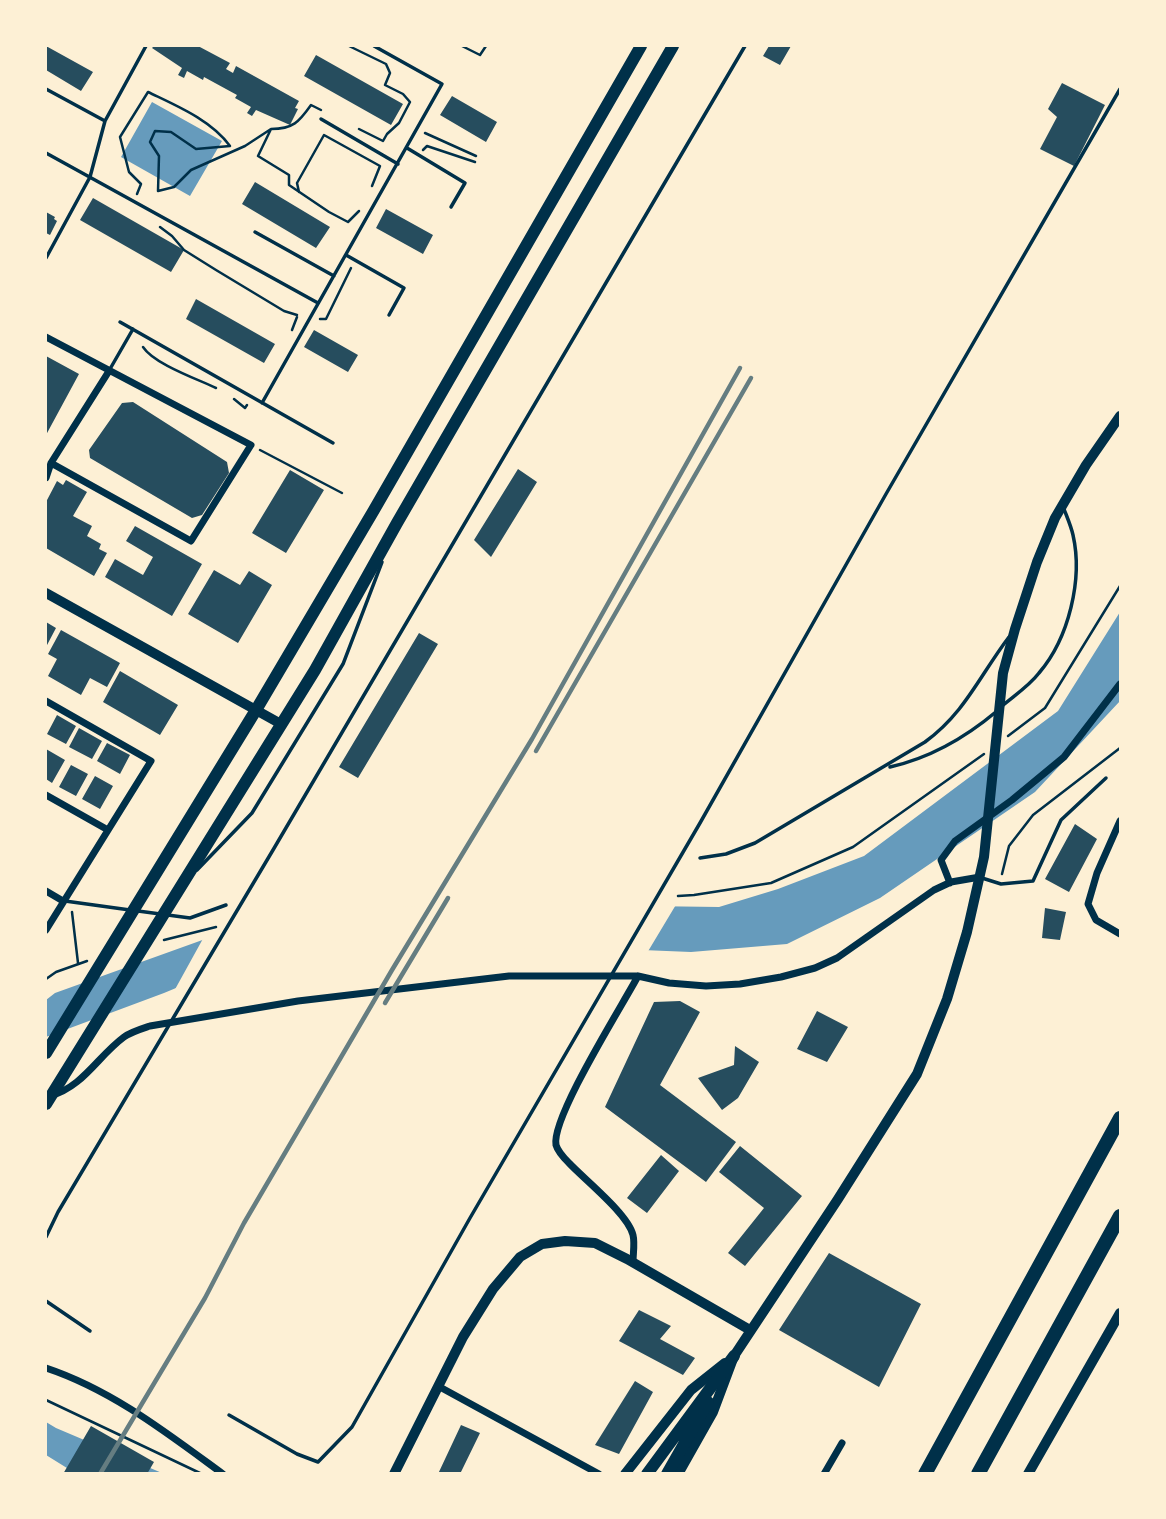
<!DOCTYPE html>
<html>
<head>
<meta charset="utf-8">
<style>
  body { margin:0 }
  #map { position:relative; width:1166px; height:1519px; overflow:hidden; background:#fdf0d5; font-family:"Space Grotesk",sans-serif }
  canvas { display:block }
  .frame { position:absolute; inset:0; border:47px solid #fdf0d5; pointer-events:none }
</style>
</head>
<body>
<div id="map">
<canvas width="1166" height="1519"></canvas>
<div class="frame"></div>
</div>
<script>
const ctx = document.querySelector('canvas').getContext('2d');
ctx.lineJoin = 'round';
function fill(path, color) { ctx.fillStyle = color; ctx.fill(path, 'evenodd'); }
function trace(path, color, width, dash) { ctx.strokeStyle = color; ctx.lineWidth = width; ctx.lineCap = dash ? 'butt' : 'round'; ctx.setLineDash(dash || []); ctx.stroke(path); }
fill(new Path2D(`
  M152 102 222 141 190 196 121 157Z
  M1120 612V701L1035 792 880 898 787 944 691 952 301 936 164 993 46 1037V1000L55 993 272 915 571 905 719 907 778 889 864 856 1058 711Z
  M46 1422 56 1428 162 1473H75L46 1455Z`), '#669bbc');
fill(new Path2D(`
  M571 901 677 903 647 953 301 939 173 993 205 935 272 911Z`), '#fdf0d5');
fill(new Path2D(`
  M46 46 93 72 81 91 46 70Z
  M154 46H198L230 63 226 69 233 73 236 66 299 101 295 108 298 109 290 125 256 110 252 116 247 113 251 107 235 98 237 95 204 77 203 80 187 71 184 78 178 75 182 68 152 48Z
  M769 46H791L780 65 763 56Z
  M316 55 403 104 391 125 304 76Z
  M1062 83 1105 105 1074 166 1040 149 1057 117 1048 109Z
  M452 96 497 122 486 142 440 115Z
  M255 182 330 227 316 248 242 204Z
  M93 198 184 250 171 272 80 220Z
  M386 209 433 235 423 254 376 228Z
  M46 212 55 217 54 219 57 221 50 235 46 233Z
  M196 299 275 344 264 363 186 319Z
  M314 330 358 355 348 372 304 347Z
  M46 356 79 374 46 435Z
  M133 402 227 462 229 473 202 515 192 518 90 458 89 450 122 403Z
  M518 469 537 482 491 557 474 540Z
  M290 470 324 490 286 553 252 533Z
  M66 480 87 492 73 516 92 526 87 536 101 544 99 549 107 553 94 576 46 548V502L57 481 63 485Z
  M135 526 202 564 172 616 105 577 115 559 143 575 153 557 126 541Z
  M214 570 240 585 249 571 272 585 238 643 188 614Z
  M46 622 56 628 46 647Z
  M61 630 120 663 107 687 90 678 81 695 48 676 57 659 48 654Z
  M419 633 438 644 358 778 339 767Z
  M120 671 178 705 160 735 103 702Z
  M57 715 76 726 66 744 47 734Z
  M79 728 102 741 92 759 69 747Z
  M107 743 130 755 120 774 97 761Z
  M46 749 65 760 52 783 46 779Z
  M71 765 88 774 76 796 59 787Z
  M95 776 113 786 100 809 82 799Z
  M1075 824 1097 839 1069 892 1045 879Z
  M1045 908 1066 912 1060 940 1042 938Z
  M680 1001 700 1012 660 1085 736 1142 706 1182 605 1107 654 1002Z
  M817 1011 848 1027 827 1062 797 1049Z
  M735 1046 759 1062 738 1098 722 1110 698 1078 734 1065Z
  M740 1146 802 1196 745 1266 728 1253 764 1208 719 1172Z
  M661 1155 679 1171 647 1213 627 1198Z
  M829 1253 921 1304 879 1387 779 1330Z
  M639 1310 671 1326 660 1339 695 1358 683 1375 619 1341Z
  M635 1381 653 1392 619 1454 595 1445Z
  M461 1425 480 1433 460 1474H438Z
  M91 1426 154 1462 147 1474H63Z`), '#264d5e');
trace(new Path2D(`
  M349 46 386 64 390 73 385 85 403 94 410 102 399 123 387 134 383 141 359 129
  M462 46 480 55 486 46
  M321 110 311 105C299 122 293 129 271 129L258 156 289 175V185L329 212 348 222 359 211
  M425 133 476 156
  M423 150 427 146 475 162
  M299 192 297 183 324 135 380 166 372 186
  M137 194 141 184 129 172 120 137 148 92C177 106 211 120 230 146L196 149 171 132 155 131 150 142 159 156 158 191 174 187 191 170 245 146 271 129
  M160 227 172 236 184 250 216 270 284 311 297 315
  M320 319H326L351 268
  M292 330 297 317
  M143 347C154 364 197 379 216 388
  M234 399 245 408 247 405
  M260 450 342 493
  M1008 736 1045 708 1120 586
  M1002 874 1009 846 1033 815 1120 748
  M678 896 694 895 771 883 853 847 984 754
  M72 912 78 963
  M164 940 216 927
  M46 979 56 972 87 961
  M46 1400 202 1474`), '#003049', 2.5);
trace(new Path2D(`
  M46 89 105 121
  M321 119 398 164
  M407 148 465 183 451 207
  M46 153 318 303
  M255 232 334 276
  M346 255 404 288 389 315
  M46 258 90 177 105 121 146 46
  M120 322 333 443
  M110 369 133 329
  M262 403 442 84 374 46
  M1002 706C1015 695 1029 686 1039 673 1069 638 1083 579 1073 535 1071 526 1067 517 1064 509
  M890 767C930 758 965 738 997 711
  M700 858 726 854 755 843 925 742C965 713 980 675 1009 637
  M197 870 252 813 343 664 382 562
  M982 878 1001 884 1033 881 1061 820 1106 778
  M65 901 130 910
  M138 911 190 918 226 905
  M46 1237 58 1212 273 850 745 46
  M46 1301 90 1331
  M229 1415 297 1454 318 1462 352 1427 470 1218 700 823 886 494 1120 89`), '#003049', 3.5);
trace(new Path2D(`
  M46 337 251 445 191 541 51 463
  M46 478 51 463 109 371
  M46 701 151 761 46 930
  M46 795 108 830
  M1120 821 1097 873 1088 904 1096 920 1120 934
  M950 883 941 860 955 841 1012 800 1064 757 1120 684
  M46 891 63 901
  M50 1096C83 1087 98 1056 124 1037 131 1032 141 1029 150 1026L298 1001 509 976H638L669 983 706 986 740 984 781 977 815 968 837 958 934 890 951 882 980 877
  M633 1262C633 1254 635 1243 633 1235 628 1214 585 1180 569 1163 564 1158 558 1152 556 1145 551 1118 622 1006 638 976
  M46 1368C112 1390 167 1433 223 1474
  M438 1386 599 1474
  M824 1474 842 1443`), '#003049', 7);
trace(new Path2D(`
  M46 593 281 724
  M394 1474 463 1337 493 1289 520 1257 542 1244 565 1241 595 1243 627 1259 750 1330
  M625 1474 691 1390 725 1363
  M678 1474 713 1412 734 1356 838 1199 917 1074 947 999 967 932 984 857 1003 673 1015 629 1037 562 1055 518 1086 465 1120 416
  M1028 1474 1120 1313`), '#003049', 10);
trace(new Path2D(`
  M46 1053 256 710 374 510 641 46
  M46 1104 315 670 397 523 673 46`), '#003049', 12);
trace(new Path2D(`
  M647 1474 734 1356
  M667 1474 708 1402`), '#003049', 12);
trace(new Path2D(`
  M925 1474 1120 1118
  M978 1474 1120 1216`), '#003049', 14);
trace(new Path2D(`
  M536 751 751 378
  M385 1003 448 898
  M100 1474 205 1298 244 1223 392 970 532 739 740 368`), '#657d81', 4.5);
</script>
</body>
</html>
